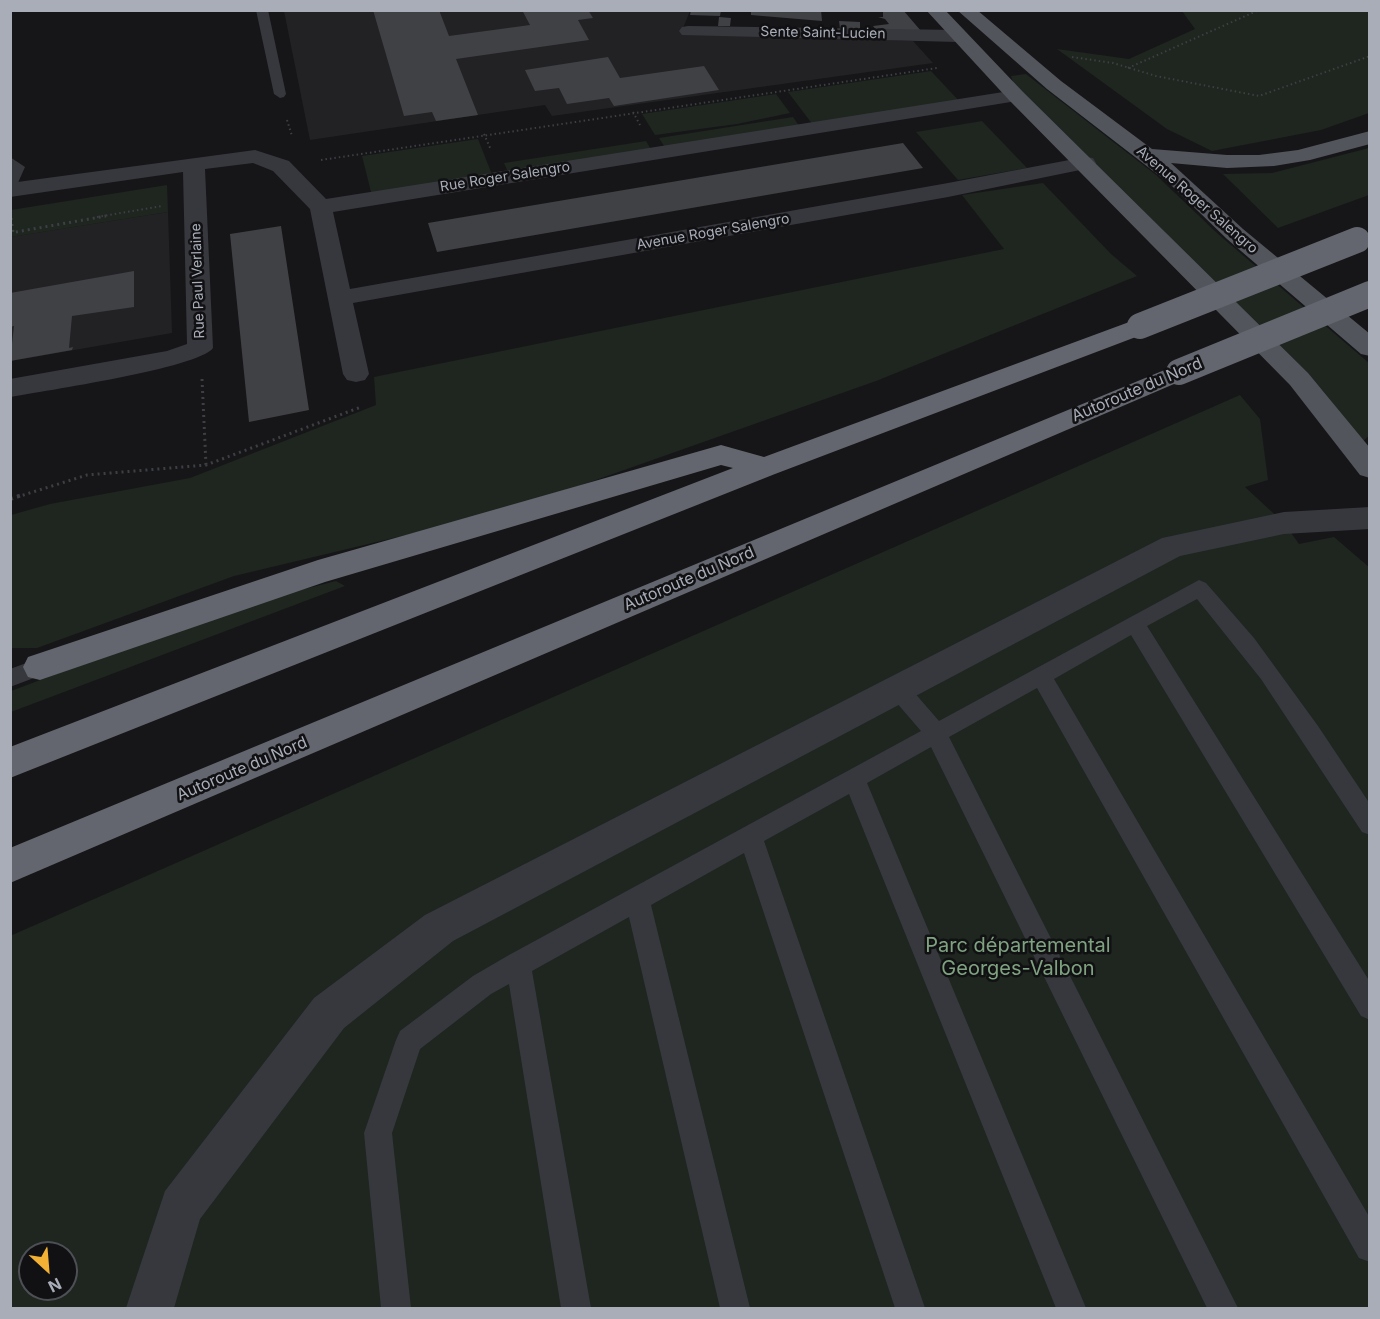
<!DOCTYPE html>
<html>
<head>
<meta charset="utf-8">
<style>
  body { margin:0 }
  #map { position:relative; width:1380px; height:1319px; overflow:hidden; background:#161618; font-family:Inter,sans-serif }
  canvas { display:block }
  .frame { position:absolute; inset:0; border:12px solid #a8adb8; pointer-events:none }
  .north { position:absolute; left:18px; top:1241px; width:60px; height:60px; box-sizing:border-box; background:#111113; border:2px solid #4d4f55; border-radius:50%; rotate:154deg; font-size:16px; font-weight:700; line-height:24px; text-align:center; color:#a8adb8 }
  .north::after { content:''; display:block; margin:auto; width:21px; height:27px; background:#f2b134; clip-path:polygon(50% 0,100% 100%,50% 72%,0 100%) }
</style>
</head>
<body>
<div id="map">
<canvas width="1380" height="1319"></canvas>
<div class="frame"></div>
<div class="north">N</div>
</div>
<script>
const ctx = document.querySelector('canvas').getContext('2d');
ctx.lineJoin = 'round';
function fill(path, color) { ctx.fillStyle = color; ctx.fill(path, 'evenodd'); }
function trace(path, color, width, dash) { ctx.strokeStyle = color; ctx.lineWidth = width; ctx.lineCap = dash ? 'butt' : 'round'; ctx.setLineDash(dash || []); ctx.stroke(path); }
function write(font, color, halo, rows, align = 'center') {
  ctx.font = font + ' Inter,sans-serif'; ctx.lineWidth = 5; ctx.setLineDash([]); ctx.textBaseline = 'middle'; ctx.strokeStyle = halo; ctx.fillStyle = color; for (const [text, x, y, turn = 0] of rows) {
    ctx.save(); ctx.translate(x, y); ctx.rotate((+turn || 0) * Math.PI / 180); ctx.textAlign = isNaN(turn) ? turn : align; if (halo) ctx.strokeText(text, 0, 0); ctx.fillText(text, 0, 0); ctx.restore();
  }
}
fill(new Path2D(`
  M284 11H690L681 33 913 41 933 63 552 116 545 105 310 140Z
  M168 212 172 333 11 361 10 237Z`), '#222225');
fill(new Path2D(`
  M1182 11H1369V113L1321 130 1212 151 1167 129 1057 49 1129 59 1195 29Z
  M931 71 960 102 813 125 788 92Z
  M1026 74 1156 175 1218 234 1369 363V436L1363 441 1322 390 1142 214 1014 85 1011 76Z
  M776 94 790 113 737 124 655 135 642 114Z
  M793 117 800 127 666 149 659 138Z
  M982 121 1027 168 958 180 916 132Z
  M478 139 493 177 372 196 362 156Z
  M646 141 652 151 509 174 504 163Z
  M1369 148V195L1278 228 1223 174 1272 173Z
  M1043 183 1111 254 1137 276 876 381 511 510 234 576 37 648H11V515L50 504 190 478 376 405 374 377 1004 249 962 195Z
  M167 185 168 212 11 237V210Z
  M1240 395 1260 419 1268 480 1245 487 1284 523 1299 544 1334 537 1369 567V1308H11L10 936ZM30 1253H66V1289H30Z
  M336 581 345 586 11 712V691L237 606Z`), '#1e261f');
fill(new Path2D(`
  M373 10H439L449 36 530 25 522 10H588L593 18 578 20 589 40 456 59 478 115 436 121 432 112 404 116Z
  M691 10H721L720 16 690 15Z
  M751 10H821L822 21 751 15Z
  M883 10H903L921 31 876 30 873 26 889 24 885 19 878 17H883Z
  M719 17 731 18 730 26H718Z
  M839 21 860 22V30L840 29Z
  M608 57 620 78 704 66 719 90 614 106 609 98 567 104 559 88 535 91 525 70Z
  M903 143 923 168 437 252 428 223Z
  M281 226 309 410 249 422 230 234Z
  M134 271V307L72 316 69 348 73 347 72 350 10 361 14 326 10 327V293Z`), '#404145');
trace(new Path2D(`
  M1072 57 1113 63 1156 76 1259 96 1370 56
  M1128 68 1259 10
  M633 112 640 125
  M287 120 292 136
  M484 134 491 150
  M321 160 937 68
  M97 217 162 206`), '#3d3f44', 2, [1.5, 3]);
trace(new Path2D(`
  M11 218 13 232
  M10 233 106 216
  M202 379 206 465
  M17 497 87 475 206 465 361 407`), '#3d3f44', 3, [2, 4]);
trace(new Path2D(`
  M10 499 22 495`), '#3d3f44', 4, [3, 4.5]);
fill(new Path2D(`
  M256 10H268L286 94 284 97 280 98 274 94Z
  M10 157 25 167 17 185 10 189Z
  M1199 580 1206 583 1254 638 1318 726 1370 804V835L1362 832 1261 679 1197 599 1147 626 1370 982V1020L1361 1016 1131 635 1054 679 1370 1218V1262L1359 1258 1037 688 949 737 1238 1308H1207L931 747 867 783 1086 1308H1056L849 794 764 841 925 1308H895L744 853 651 905 750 1308H720L629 917 532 971 591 1308H561L509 984 491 994 420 1049 392 1133 411 1308H381L364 1133 396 1040 400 1031 473 976 509 955 921 731 890 695 887 689 890 683 898 680 906 683 939 721Z
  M40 658 47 661 51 667 47 673 10 687V669Z`), '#37383d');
fill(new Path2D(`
  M688 26 958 30 965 32 967 36 965 40 958 42 682 35 679 31 682 27Z
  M1016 90 1023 92 1026 96 1023 100 333 212 350 289 948 183 1085 157 1093 158 1096 163 1093 168 1085 169 948 197 353 303 369 374 365 380 356 382 347 380 343 374 310 209 273 171 253 163 205 169 213 348C199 368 43 391 10 397V379L167 351 187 344 183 172 10 197V183L255 150 289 161 326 199Z
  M1370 507V529L1284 534 1180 556 453 941 344 1028 200 1219 174 1308H126L165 1191 314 998 425 915 1162 538 1284 512Z`), '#37383d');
fill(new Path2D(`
  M926 10H945L1023 92 1308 373 1370 448V478L1360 475 1290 385 1009 100Z
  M957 10H977L1061 81 1152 149 1227 155H1259L1298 150 1370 131V144L1310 160 1274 166 1227 168 1171 163 1243 229 1370 334V356L1361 354 1227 239 1170 184 1047 89Z`), '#53555c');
fill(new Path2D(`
  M1140 318 1149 320 1153 326 1149 332 775 474 10 778V747L733 468 721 465 325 582 40 680 28 677 23 667 28 657 318 560 721 445 764 457Z
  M1179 364 1188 366 1192 372 1188 378 10 883V848Z`), '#63666e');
trace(new Path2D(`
  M1140 326 1357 240
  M1179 372 1370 294`), '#63666e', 26);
write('14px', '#a8adb8', '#111113', [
  ["Sente Saint-Lucien",823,33,1],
  ["Rue Roger Salengro",505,177,-9],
  ["Avenue Roger Salengro",1197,200,41],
  ["Avenue Roger Salengro",713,232,-10],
  ["Rue Paul Verlaine",198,281,-92]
]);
write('16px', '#a8adb8', '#111113', [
  ["Autoroute du Nord",1137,390,-23],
  ["Autoroute du Nord",689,579,-23],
  ["Autoroute du Nord",242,769,-23]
]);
write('20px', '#7fa381', '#111113', [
  ["Parc départemental",1018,946],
  ["Georges-Valbon",1018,969]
]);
</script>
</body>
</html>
